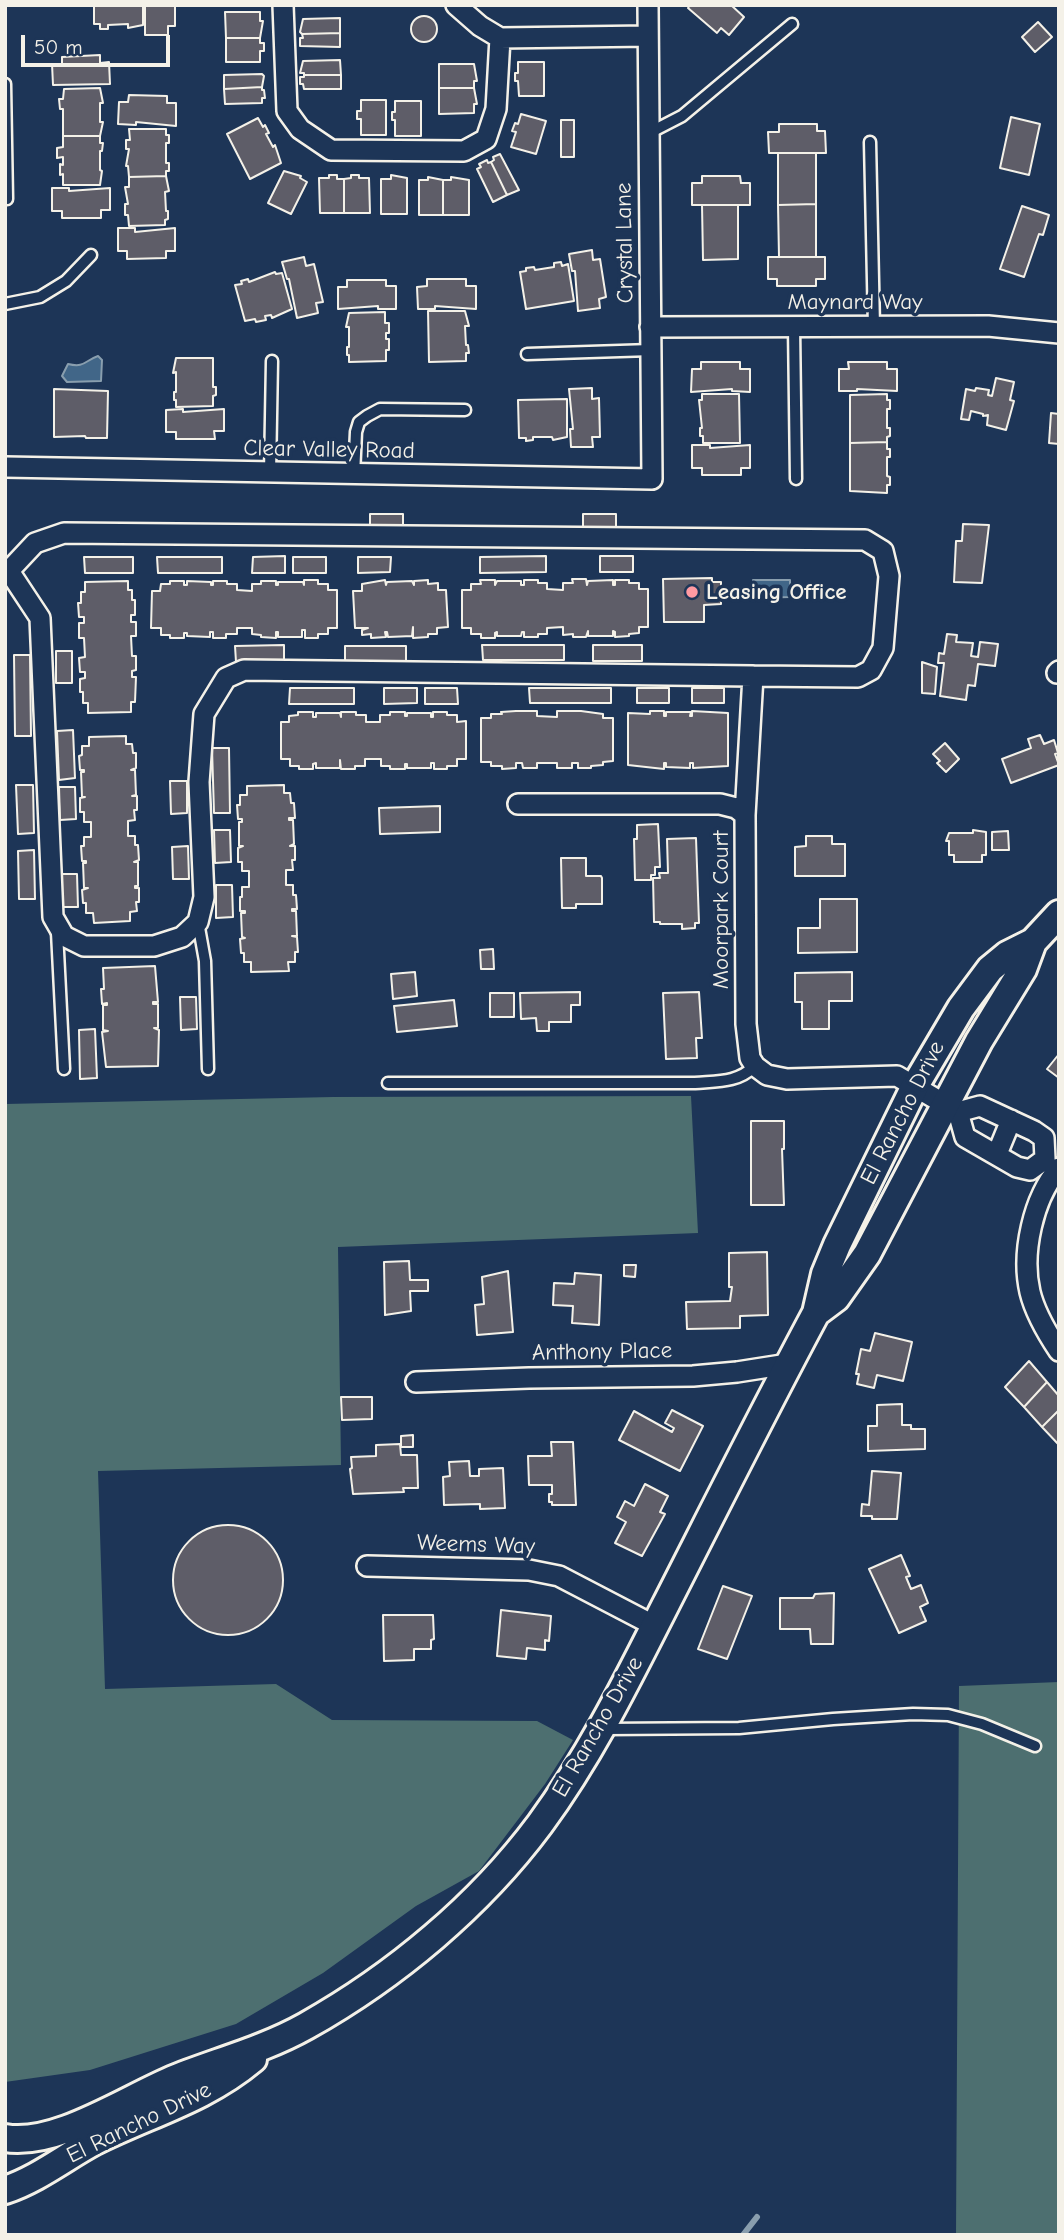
<!DOCTYPE html>
<html>
<head>
<meta charset="utf-8">
<style>
  body { margin:0 }
  #map { position:relative; width:1064px; height:2240px; overflow:hidden; background:#1d3557; font-family:"Comic Neue",sans-serif }
  canvas { display:block }
  .frame { position:absolute; inset:0; border:7px solid #f4f1e8; pointer-events:none }
  .scale { position:absolute; left:21px; top:35px; width:149px; height:32px; box-sizing:border-box; border:4px solid #f4f1e8; border-top:0; padding-left:9px; font-size:21px; line-height:24px; white-space:nowrap; color:#f4f1e8; -webkit-text-stroke:5px #1d3557; paint-order:stroke }
</style>
</head>
<body>
<div id="map">
<canvas width="1064" height="2240"></canvas>
<div class="frame"></div>
<div class="scale">50 m</div>
</div>
<script>
const ctx = document.querySelector('canvas').getContext('2d');
ctx.lineJoin = 'round';
function fill(path, color) { ctx.fillStyle = color; ctx.fill(path, 'evenodd'); }
function trace(path, color, width, dash) { ctx.strokeStyle = color; ctx.lineWidth = width; ctx.lineCap = dash ? 'butt' : 'round'; ctx.setLineDash(dash || []); ctx.stroke(path); }
function write(font, color, halo, rows, align = 'center') {
  ctx.font = font + ' "Comic Neue",sans-serif'; ctx.lineWidth = 7; ctx.setLineDash([]); ctx.textBaseline = 'middle'; ctx.strokeStyle = halo; ctx.fillStyle = color; for (const [text, x, y, turn = 0] of rows) {
    ctx.save(); ctx.translate(x, y); ctx.rotate((+turn || 0) * Math.PI / 180); ctx.textAlign = isNaN(turn) ? turn : align; if (halo) ctx.strokeText(text, 0, 0); ctx.fillText(text, 0, 0); ctx.restore();
  }
}
fill(new Path2D(`
  M691 1096 698 1233 338 1247 341 1465 98 1471 105 1689 276 1684 332 1720 537 1721 573 1740 545 1784 479 1871 416 1906 323 1973 236 2024 90 2070 5 2082V1104L333 1097Z
  M1059 1682V2235H956L959 1686Z`), '#4d6f70');
const water = new Path2D(`
  M98 356 102 360 101 381 67 382 62 376 68 364C85 368 84 361 98 356Z
  M753 580H790V597L753 598Z`);
fill(water, '#416688');
trace(water, '#899eae', 2);
trace(new Path2D(`
  M743 2235 757 2217`), '#899eae', 6);
const building = new Path2D(`
  M94 5H143V25L128 28V24L108 25V29H100V24H94Z
  M145 5H175V26H168V35H145Z
  M690 5H731L744 17 729 35 721 28 717 33 688 8Z
  M225 12H260V21H263L260 38H226Z
  M411 29a13 13 0 1 1 26 0a13 13 0 1 1-26 0Z
  M340 18V33L302 34 300 32 303 19Z
  M1038 22 1052 37 1035 52 1022 37Z
  M340 33V47L300 46V38H303L302 34Z
  M226 38H260V43H264V51H260V62H226Z
  M100 55V63L109 62 110 84 53 85 52 64H62V57Z
  M340 60 341 75H304V73H300L303 61Z
  M518 62H544V96H519L518 81H515V73H518Z
  M439 64H474L477 81H474V88H439Z
  M262 74 264 76 262 87 224 89V75Z
  M304 75H341V89H304L303 84H300V77H304Z
  M262 87V90H264L265 98H262V103L225 104 224 89Z
  M100 88 103 103H100V122H103L100 136H63V109H60L59 99H63L64 89Z
  M439 88H474L477 104H474V113L439 114Z
  M129 95 167 96V103H176V126L136 122V125L118 124 119 102H128Z
  M361 100H386V135H361V119H357V111H361Z
  M395 101H421V136H395V120H392V112H395Z
  M521 114 546 121 536 154 511 147 516 132 512 131 515 123 518 124Z
  M1011 117 1040 124 1029 175 1000 168Z
  M258 118 263 127 265 125 269 133 266 134 273 147 275 145 281 163 250 179 227 134Z
  M561 120H574V157H561Z
  M779 124H817V131H825L826 153H769L768 132H779Z
  M129 129H166V135H169V143H166V163H169V171H166V176L129 177 128 166H126L129 149H126V140H130Z
  M63 136H100V143H103L102 151H100V170L102 171 100 185H63V174L60 175V164L63 165V157L57 158V148L63 147Z
  M778 153H816V204L778 205Z
  M500 154 519 190 507 195 491 162 494 160 493 157Z
  M487 160 488 163 491 162 507 195 493 202 477 169 481 167 479 164Z
  M284 171 301 176 300 178 307 182 291 214 268 203Z
  M329 175H337V179H344V213H320L319 178H329Z
  M351 175H359V178H369L370 213H344V179L351 178Z
  M391 175 407 178V214H381V179H391Z
  M166 176 169 191 165 192 166 211H168V219L165 220V225L129 226 128 215H125V204H128L125 187H129V177Z
  M702 176H740L741 183H750V205H692V183H702Z
  M428 177 443 180V215H419V180H428Z
  M451 177 469 180V215H443V180H451Z
  M52 188H69V191L110 188V210H101V218H62V211H52Z
  M816 204V257H779L778 205Z
  M702 205H738V259L703 260Z
  M1022 206 1049 215 1043 235 1039 234 1024 277 1000 269Z
  M118 228H135V232L175 228V251H166V258L127 259V251H118Z
  M592 250 593 260 600 259 606 297 599 299 600 308 578 311 575 271H572L569 254Z
  M304 257 306 266 314 264 323 302 316 303 318 313 297 318 289 279H287L282 262Z
  M768 257H825V279H816V286H777V279H768Z
  M561 262 562 266 568 264 574 301 526 309 520 272 526 271V268L534 267 535 270 554 267V263Z
  M275 272 276 274 282 273 292 309 272 318 271 315 265 316 266 320 256 322 255 319 245 321 235 285 242 284 241 281 248 279 249 282Z
  M427 279H466V286H476V309L435 306V309H418L417 287 427 286Z
  M347 280H386V286H396V309H378V306L338 309V287H347Z
  M428 311H465L469 326H465L466 345H468L469 353H466V361L429 362Z
  M385 312V323H389V333H386V339H389V350H386V361L349 362V355H347V347H349V327H346L349 313Z
  M176 358H213V387H216V395L213 396V406L176 407V400H174V392H176V372L173 373Z
  M701 362H740V369H750V392L732 391V389L691 392 692 369H701Z
  M848 362H887V369H897V391L857 389V391H839V369H849Z
  M996 378 1014 382 1010 400 1014 401 1006 430 987 425 988 415 983 416V414L971 411 969 420 961 419 966 389 975 391 976 388 989 390 988 395 992 396Z
  M592 388V399L599 398 600 437H592L593 447H571L570 429H573L569 389Z
  M54 389 108 391 107 438H86L85 436 54 437Z
  M702 394H739L740 443H703V436H700V428H702L699 400H702Z
  M887 394V400H890V409H887V428H890V436L887 437V442L850 443V395Z
  M567 399V437L553 440 552 437H533V440L526 441V438H519L518 400Z
  M183 409V412L224 409V431H214L215 439H176V432H166V410Z
  M1051 413 1059 414V444L1049 443Z
  M887 442V449H890V457H887V476L890 477V485H887V493L850 491V443Z
  M692 445H710V448L750 445V468H741V475H702V468H692Z
  M370 514H403V530L370 531Z
  M583 514H616V530H583Z
  M963 524 989 525 982 583 954 582 956 541H962Z
  M285 556V573H252L253 557Z
  M546 556V572L480 573V557Z
  M600 556H633V572H600Z
  M84 557H133V573H85Z
  M157 557H222V573H158Z
  M293 557H326V573H293Z
  M358 557H391L390 572 358 573Z
  M712 578V582H721V604L704 605V622H664L663 579Z
  M572 579H586L587 585 588 581 613 580V585H615V580H629V583H639V589H648V627H639V633L629 634V636L615 637V632L613 631V636H588V631L586 637H573V634L563 635V627L547 628V634H538V637H524V632H522L521 636H497V632L495 633V638H481V634H471V628H462V590H471V584H481L480 580H495V585L497 581H521V585H524V580H538V583H547V589L563 590V583H573Z
  M304 580H318V584H328V590H337V628H328V634H318V638H305V630H302V637H278V632H276V638L261 637V635L252 634V628H237V634H226V638H213V632H210V637L187 636V633H184V638H170V635H161V628H151L152 591H160L161 584H170V581H184V585H187V581L211 582V585H213V581H227V584H237V590L252 591V584H261V581H276V585H278V582H303L304 585Z
  M385 580 386 585 387 582 412 581 414 585V581L428 580V584L438 583V590H446L448 627 437 628V634H428V637L413 638V627L412 636 388 637 387 632H385L386 637 371 638V634L362 635V630L368 628H355L353 591H362V584Z
  M128 581V590H132V600H135V615H131V622H136V636H131L132 656H136V670L132 671V677H136L135 702H131V712L88 713V703H83V692H80V679L85 678V672H80L79 658 85 657 84 638H79V623H84V617H79L78 603H81V592H85V582Z
  M947 634 957 635 956 642 973 643 971 656 978 657 980 642 998 644 995 666 978 664 975 686 968 685 966 700 940 696 944 663H938L939 653 944 654Z
  M284 645V662H236L235 646Z
  M482 645H564V660H483Z
  M593 645H642V661H593Z
  M345 646H406V662H345Z
  M56 651H72V683H56Z
  M14 655H30L31 736H15Z
  M922 662 937 667 935 694 922 693Z
  M290 688H354V704H289Z
  M384 688H417V703L384 704Z
  M425 688H457L458 704H425Z
  M529 688H611V703H530Z
  M637 688H669V703H637Z
  M692 688H724V703H692Z
  M516 711H537V716L557 717V711H581L603 714V718H613V761L603 762V765L591 766V768H578V763H572V768H557V763H537V768H523L522 763H516V768L502 769V766H491V762H481V718H491V714H502L501 712Z
  M650 711H664V716H666V712H691L690 716H692V711L728 713V766L693 768V763H690V768L666 767V763H664V769L628 765V713L650 714Z
  M298 712H313V717H316V713H340L341 717V712H356V715H366V722H380V715H390V712H405V716H407V713H431V717H433V712H447V715H457V722L466 721V759H457V766H447V769H434V763H431V768H407V764H405V769H390V766H381V759H365V766H355V769H341L340 760V768H316V763L313 764V769H299V766H290V759H281V722H289V716L298 715Z
  M73 730 75 778 59 780 57 731Z
  M1040 735 1044 744 1054 740 1058 753 1055 754 1059 765 1011 783 1002 759 1031 748 1028 739Z
  M126 736V744H132L133 753H136V768L131 770H135L136 795 132 796H137V810H134L135 820 128 821V836H135V845H138L139 860 134 862H138V886H135V888H139V902H136L137 911 130 912V921L94 923 93 913H86V903H83L82 890 88 888H84L83 863H86V861H82L81 846H84V837H91V822H84V812H80V798L85 797H82L81 772H84V770H80L79 756 82 755V746H89V737Z
  M945 743 959 759 946 772 937 763 940 761 933 754Z
  M212 748H229L230 813H214Z
  M170 781H187V813L171 814Z
  M16 785H33L34 833 18 834Z
  M284 785V793H290L291 803H294L295 818H289V820H293L294 844 290 846H295V860H292L293 870H286V885H293V895H296L297 909H292V911H296L297 936H292L297 937 298 952H295V962H288L289 971 251 972V962H244V953H241L240 939 245 938 242 937 241 913H245V911H240V897H242V887H249V871H242V862H238V848L243 846H239V822H242V819H238L237 805H240V795H247V786Z
  M59 787H75L76 819 60 820Z
  M440 806V832L380 834 379 808Z
  M658 824 660 867H655V875H651V880H635L634 839H637V825Z
  M214 830H230L231 862 215 863Z
  M973 830 986 832V855H982V862H954V855H949V841H946L949 833H973Z
  M1008 831 1009 850H992V832Z
  M806 836H832V844H845V876H795V847L806 846Z
  M696 838 699 923H695V928L682 929V924H660V922H654L653 878H660L659 873H668L667 839Z
  M188 846 189 879H173L172 847Z
  M34 850 35 899H19L18 851Z
  M561 858H586V876H601L602 878V904H576V908H562Z
  M62 874H77L78 907H62Z
  M216 885H232L233 917 216 918Z
  M820 899H857V952L798 953V928H820Z
  M493 949 494 969H481L480 950Z
  M155 966 158 1002H153V1004H158V1028H154L159 1030 158 1066 106 1067 102 1032 108 1031 103 1030V1005H107V1003L102 1004 101 989H104L103 968Z
  M415 972 417 996 393 999 391 974Z
  M852 972V1001H829V1029H802V1002H795V973Z
  M580 992V1005H571V1022H549V1031H537L536 1018 521 1019 520 993Z
  M699 992 702 1038H696L697 1058 666 1059 663 993Z
  M490 993H514V1017H490Z
  M180 997H196L197 1029 181 1030Z
  M454 1000 457 1026 397 1032 394 1006Z
  M95 1029 97 1078 80 1079 79 1030Z
  M1059 1054V1078L1047 1069Z
  M751 1121H784V1149H782L784 1205H751Z
  M767 1252 768 1315 740 1316V1328L687 1329 686 1302 730 1301 732 1287H729V1253Z
  M409 1261 410 1280H428V1291H410L411 1311 385 1315 384 1262Z
  M624 1265H636L635 1277 624 1276Z
  M508 1271 513 1332 477 1335 475 1305 484 1304 482 1277Z
  M575 1273 601 1275 599 1325 572 1323 573 1306 553 1305 554 1283 574 1284Z
  M875 1333 912 1342 903 1381 877 1375 874 1388 857 1384 859 1374H856L861 1349 870 1351Z
  M1029 1361 1047 1382 1024 1407 1005 1387Z
  M1047 1382 1059 1396V1410L1042 1427 1024 1407Z
  M341 1397H372V1419L342 1420Z
  M902 1404V1425H911V1429H925V1449L868 1451V1426H877V1405Z
  M672 1410 703 1426 680 1471 619 1440 634 1411 672 1432 674 1428 665 1423Z
  M1059 1410V1445L1042 1427Z
  M413 1435V1447H401V1436Z
  M551 1442H573L576 1505H552V1502H549V1494H552V1485H529L528 1456H552Z
  M400 1444 401 1455H417L418 1488H403L404 1492 353 1494 350 1469 352 1468 351 1457 376 1456V1445Z
  M469 1461 470 1476H479V1469L503 1468 505 1508 480 1509V1504L444 1505 443 1477 450 1476 449 1462Z
  M872 1471 901 1473 897 1519H872V1516H861L862 1504 869 1505Z
  M645 1484 668 1496 660 1512 665 1514 642 1556 615 1543 626 1522 617 1517 625 1501 634 1506Z
  M173 1580a55 55 0 1 1 110 0a55 55 0 1 1-110 0Z
  M901 1555 910 1576 906 1577 911 1589 921 1585 928 1603 920 1607 926 1621 899 1633 869 1569Z
  M723 1586 752 1596 727 1659 698 1649Z
  M834 1593 833 1644H811L810 1629H780V1598H813L815 1594Z
  M501 1610 551 1616 549 1641 545 1640V1650L527 1648 526 1659 497 1656Z
  M383 1615H433L434 1639 431 1640V1649H414V1660L384 1661Z`);
fill(building, '#5e5d68');
trace(building, '#f4f1e8', 2);
const service = new Path2D(`
  M5 84 7 199
  M649 133 682 116 792 24
  M870 142 874 327
  M5 304 40 297 66 281 91 255
  M794 327 796 479
  M527 354 651 350
  M270 473 272 361
  M354 475 356 432 359 422 367 416 380 409 465 410
  M198 922 205 961 208 1069
  M57 932 64 1069
  M388 1083H695C718 1081 737 1083 755 1066
  M605 1729 739 1728 833 1719 913 1714 948 1715 982 1724 1035 1746`);
const minor = new Path2D(`
  M283 5 287 111 300 129 331 150 464 151 486 139 496 109 500 38
  M456 5 480 26 500 38 648 36
  M650 327 988 326 1059 333
  M5 467 652 479 648 5
  M9 571 40 618 53 917 64 936 84 946H154L182 937 198 922 204 897 199 782 204 714 226 678 244 670 753 676
  M5 575 35 543 64 533 865 540 883 551 889 576 883 648 871 670 858 677 753 676 745 815
  M1057 673 1059 671
  M518 804H720L736 808 745 815 746 1024 750 1058 755 1066 767 1075 787 1079 897 1076 958 1112 980 1106 1034 1131 1044 1138 1045 1159
  M958 1112 965 1137 1017 1167 1030 1170 1045 1159
  M997 1154 1011 1120
  M1059 1168C1033 1198 1021 1253 1030 1292 1035 1313 1047 1333 1059 1351
  M416 1382 529 1378 693 1376 737 1372 788 1364
  M367 1566 529 1570 559 1576 655 1626`);
const secondary = new Path2D(`
  M816 1313 836 1298 867 1254 979 1041 1023 969 1033 942 1059 914
  M5 2138C56 2147 127 2098 176 2078 219 2061 265 2049 306 2026 395 1976 479 1906 540 1824 590 1756 627 1681 665 1606 715 1508 764 1410 816 1313L825 1274 837 1245 915 1086 961 1008 990 969 1007 955 1033 942
  M5 2190C38 2179 65 2157 95 2141 151 2113 204 2100 253 2059`);
trace(service, '#f4f1e8', 15);
trace(minor, '#f4f1e8', 24);
trace(secondary, '#f4f1e8', 32);
trace(service, '#1d3557', 10);
trace(minor, '#1d3557', 19);
trace(secondary, '#1d3557', 26);
for (const [x, y, r, color] of [
  [692,592,7,"#ff9aa2"]
]) { const dot = new Path2D(); dot.arc(x, y, r, 0, 2 * Math.PI); ctx.fillStyle = color; ctx.fill(dot); trace(dot, '#1d3557', 2.5); }
write('23px', '#f4f1e8', '#1d3557', [
  ["Crystal Lane",625,243,-91],
  ["Maynard Way",855,302],
  ["Clear Valley Road",329,450,1],
  ["Moorpark Court",721,910,-90],
  ["El Rancho Drive",903,1113,-63],
  ["Anthony Place",602,1352,-1],
  ["Weems Way",476,1545,2],
  ["El Rancho Drive",598,1727,-60],
  ["El Rancho Drive",139,2123,-26]
]);
write('bold 23px', '#f4f1e8', '#1d3557', [
  ["Leasing Office",706,592]
], 'left');
</script>
</body>
</html>
